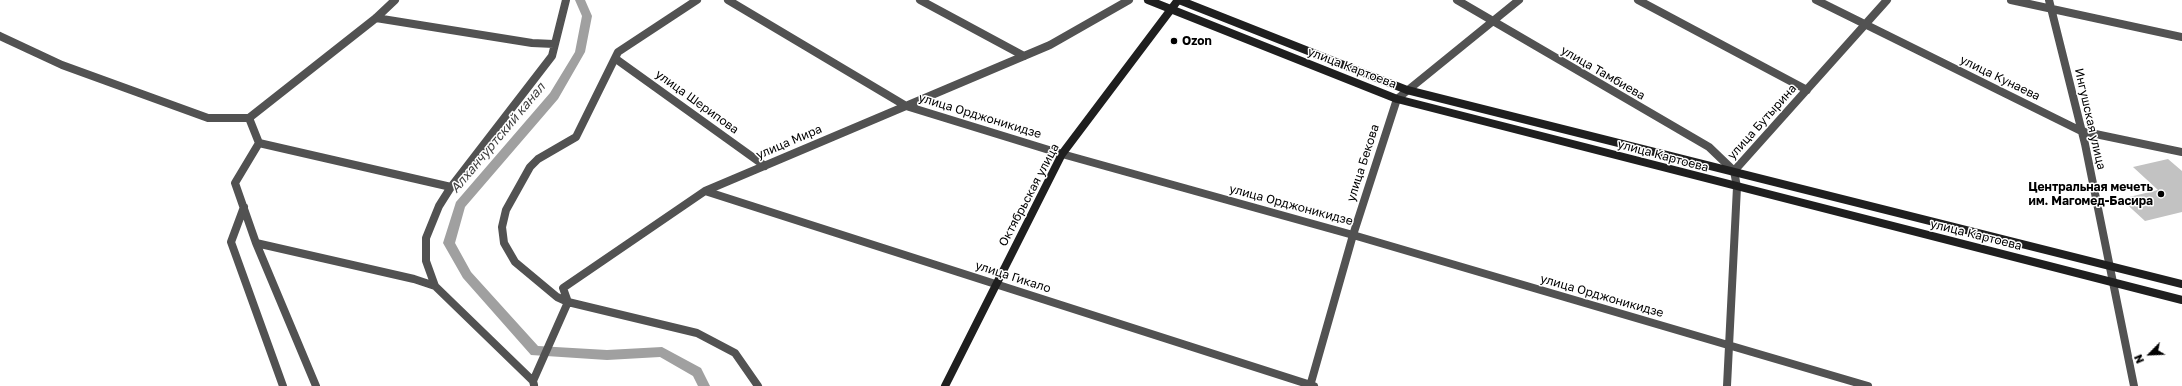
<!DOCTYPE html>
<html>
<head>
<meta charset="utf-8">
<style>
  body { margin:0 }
  #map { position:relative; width:2182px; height:386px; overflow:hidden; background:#fff; font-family:"Golos Text",sans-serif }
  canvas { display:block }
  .north { position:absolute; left:2130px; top:334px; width:40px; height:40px; -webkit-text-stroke:3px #fff; paint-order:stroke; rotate:246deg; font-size:11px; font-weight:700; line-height:16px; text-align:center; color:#000 }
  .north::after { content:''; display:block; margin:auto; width:14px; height:18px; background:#000; clip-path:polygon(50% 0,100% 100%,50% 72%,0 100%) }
</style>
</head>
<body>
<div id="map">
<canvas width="2182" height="386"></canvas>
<div class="north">N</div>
</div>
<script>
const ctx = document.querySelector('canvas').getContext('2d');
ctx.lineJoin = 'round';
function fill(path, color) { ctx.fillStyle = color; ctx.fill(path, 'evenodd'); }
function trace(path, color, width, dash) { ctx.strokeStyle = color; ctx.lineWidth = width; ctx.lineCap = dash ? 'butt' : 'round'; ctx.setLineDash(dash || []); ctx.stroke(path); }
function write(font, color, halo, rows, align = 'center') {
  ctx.font = font + ' "Golos Text",sans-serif'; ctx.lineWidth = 3; ctx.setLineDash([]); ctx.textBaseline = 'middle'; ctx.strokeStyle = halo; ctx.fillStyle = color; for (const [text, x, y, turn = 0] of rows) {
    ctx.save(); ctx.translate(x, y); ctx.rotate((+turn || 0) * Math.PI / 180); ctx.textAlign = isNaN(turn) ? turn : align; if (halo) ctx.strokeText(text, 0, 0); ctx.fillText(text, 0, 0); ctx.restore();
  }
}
fill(new Path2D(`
  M575 0H585L592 16 585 52 558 99 465 207 455 243 471 272 538 346 607 350 662 347 701 368 710 386H698L693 376 660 357 607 360 531 355 463 278 443 243 456 202 550 93 575 52 582 16Z`), '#a0a0a0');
fill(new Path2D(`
  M2168 159 2182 171V212L2145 221 2121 199 2158 190 2133 167Z`), '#c2c2c2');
trace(new Path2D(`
  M697 0 618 52 576 137 538 159 530 167 506 210 502 227 504 243 515 262 557 297 568 302 697 333 735 353 758 386
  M728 0 906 106 1062 154 1353 235 1868 386
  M920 0 1024 56
  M1457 0 1709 147 1734 171
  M1638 0 1807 90
  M1816 0 2081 131 2182 152
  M2011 0 2182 37
  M2049 0 2085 144 2134 386
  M376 18 532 43 554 44
  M0 36 62 65 208 118H249L259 143 235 183 256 243 414 279 435 286
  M616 59 765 166
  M249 118 376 18 395 0
  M259 143 451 187
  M705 191 1314 386
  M244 207 231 242 283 386
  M256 243 316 386
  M533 381 568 302 563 288 705 191 1050 45 1129 0
  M534 385 533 381 435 286 426 261V238L439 206 451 187 552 56 566 0
  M1310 386 1353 235 1397 99 1519 0
  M1727 386 1737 187 1734 171 1887 0`), '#525252', 8);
trace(new Path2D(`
  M1148 0 1397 99 2182 300
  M1179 0 1407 90 2182 284
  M945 386 1062 154 1178 0`), '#1f1f1f', 8);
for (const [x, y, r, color] of [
  [1174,41,4,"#000"],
  [2161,194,4,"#000"]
]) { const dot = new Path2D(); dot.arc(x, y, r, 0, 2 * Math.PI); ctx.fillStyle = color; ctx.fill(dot); trace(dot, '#fff', 1.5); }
write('bold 12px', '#000', '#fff', [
  ["Ozon",1182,41],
  ["Центральная мечеть",2153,187,"right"],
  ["им. Магомед-Басира",2153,201,"right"]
], 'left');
write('12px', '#000', '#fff', [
  ["улица Картоева",1352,68,21],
  ["улица Тамбиева",1603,73,30],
  ["улица Кунаева",2000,78,26],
  ["улица Шерипова",697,102,36],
  ["улица Орджоникидзе",980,116,17],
  ["Ингушская улица",2090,119,77],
  ["улица Бутырина",1762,122,-48],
  ["улица Мира",789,142,-23],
  ["улица Картоева",1663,156,15],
  ["улица Бекова",1363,163,-72],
  ["Октябрьская улица",1029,195,-62],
  ["улица Орджоникидзе",1291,205,15],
  ["улица Картоева",1976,235,14],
  ["улица Гикало",1013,277,18],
  ["улица Орджоникидзе",1602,296,16]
]);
write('italic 13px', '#414141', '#fff', [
  ["Алханчуртский канал",498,138,-50]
]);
</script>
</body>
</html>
